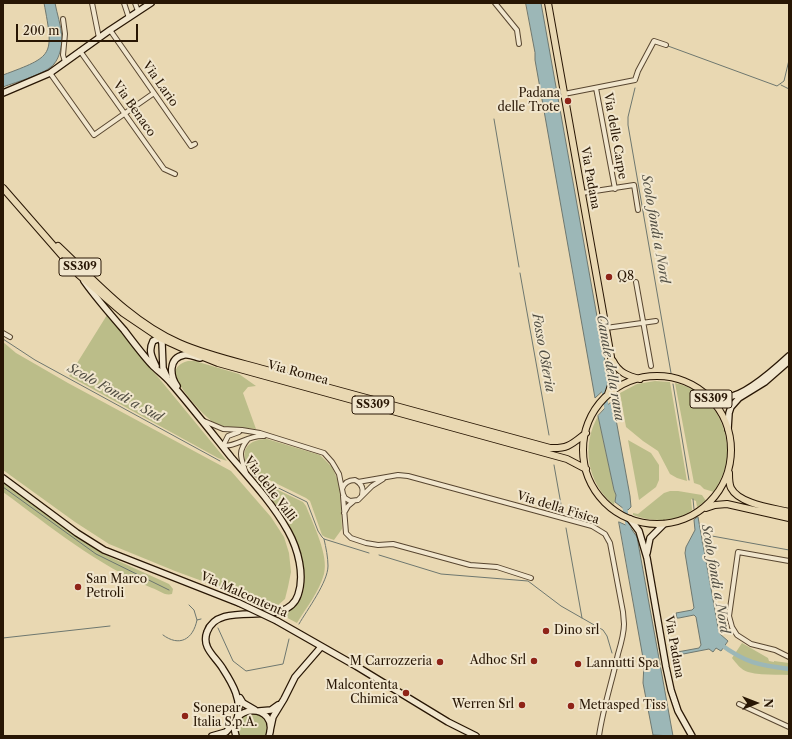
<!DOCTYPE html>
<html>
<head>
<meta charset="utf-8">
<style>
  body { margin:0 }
  #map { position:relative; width:792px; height:739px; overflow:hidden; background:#e9d8b2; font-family:"Libre Caslon Text",serif }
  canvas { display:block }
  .frame { position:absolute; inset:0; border:4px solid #281604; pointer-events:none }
  .north { position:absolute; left:736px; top:683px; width:40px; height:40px; -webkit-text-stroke:3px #f1e6cd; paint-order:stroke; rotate:90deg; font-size:11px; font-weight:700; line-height:16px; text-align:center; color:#281604 }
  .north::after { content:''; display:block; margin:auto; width:14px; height:18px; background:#281604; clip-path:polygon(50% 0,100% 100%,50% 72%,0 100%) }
  .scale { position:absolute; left:16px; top:24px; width:122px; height:18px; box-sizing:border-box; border:2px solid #281604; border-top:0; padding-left:5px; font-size:12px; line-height:14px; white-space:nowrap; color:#281604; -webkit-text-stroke:3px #f1e6cd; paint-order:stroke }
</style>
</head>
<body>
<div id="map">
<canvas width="792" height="739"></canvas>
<div class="frame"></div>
<div class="north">N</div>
<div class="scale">200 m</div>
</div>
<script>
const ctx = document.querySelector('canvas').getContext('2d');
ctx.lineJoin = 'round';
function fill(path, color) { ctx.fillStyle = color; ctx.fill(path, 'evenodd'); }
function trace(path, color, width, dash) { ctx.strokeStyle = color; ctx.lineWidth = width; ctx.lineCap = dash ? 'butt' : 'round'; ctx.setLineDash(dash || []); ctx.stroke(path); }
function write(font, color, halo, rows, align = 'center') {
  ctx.font = font + ' "Libre Caslon Text",serif'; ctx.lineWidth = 4; ctx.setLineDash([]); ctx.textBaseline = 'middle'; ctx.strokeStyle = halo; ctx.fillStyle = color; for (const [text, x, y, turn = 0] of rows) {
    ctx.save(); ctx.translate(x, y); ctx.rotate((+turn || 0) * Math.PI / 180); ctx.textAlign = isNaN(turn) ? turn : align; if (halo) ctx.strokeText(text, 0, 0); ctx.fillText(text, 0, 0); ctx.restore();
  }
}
fill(new Path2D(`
  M107 315 227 461 218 458 69 376Z
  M3 342 16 353 68 383 231 471 271 517 284 537 289 553 291 572 288 587 285 599 276 607 269 608 240 595 175 571 109 544 75 522 3 470Z
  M188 361H195L239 374 256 386 248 387 243 393 256 429C243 427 228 429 216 424 206 419 177 386 175 375 175 366 181 363 188 361Z
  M655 381 670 382 687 481 677 478 670 474 658 451 643 441 626 427 620 393 637 384Z
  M675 383C709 390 730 424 727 458 726 470 720 481 714 492L704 489 700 485 694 483Z
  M598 416 614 490 616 495 614 505C587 483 581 446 598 416Z
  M267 439 320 455 332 467 340 485 342 529 334 540 325 537 322 535 310 501 306 498 249 470C239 451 246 440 267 439Z
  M628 440 651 453 659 465V480L656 487 639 500Z
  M253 478 303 502 306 506C313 524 329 555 324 574 319 592 306 608 297 623L280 614C286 612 291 610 296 605 316 585 297 536 284 516 276 503 263 491 253 478Z
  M3 481 101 553 169 584 173 589 172 594C164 596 159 590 152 588 97 565 51 527 3 492Z
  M670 491H678L702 495 706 501 697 507 696 501 691 499 692 510C677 523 650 522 633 515V513L638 514 664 493Z
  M742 643 768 658 769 661 774 662V661L789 663V675C776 674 761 676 748 672 741 670 736 663 732 658Z
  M253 713C264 716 270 725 265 736H239C235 722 239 717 253 713Z`), '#bbbd89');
const water = new Path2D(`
  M44 3H55C57 14 61 25 62 37 62 45 60 57 54 64 46 74 16 82 3 87V75C54 56 54 56 44 3Z
  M526 3H541L608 378 607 387 595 398 535 60V53Z
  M610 403H613L630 496 631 507 628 510 624 509 615 502 616 495 614 490 598 416Z
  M698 517 718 627 720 634 728 641 721 651 716 648 713 652 709 649 673 656 672 653 699 648 701 645 696 617 694 615 679 618H677L676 613 692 610 694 608 685 553 686 547 695 530 694 520Z
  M619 522 630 527 637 537 673 736 653 735 643 683 644 664Z`);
fill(water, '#9cb7b7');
trace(water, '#6e776f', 1);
trace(new Path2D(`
  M668 46 777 86 784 81 789 60
  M781 85 789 89
  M635 88 628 117V125L671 373
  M494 119 519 267
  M520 273 549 435
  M3 339 35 360 220 461
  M673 384 689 480
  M554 465 562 510
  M252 475 307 502 318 531 322 537 324 539 369 553
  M3 487 96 554 169 590
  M693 499 694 509
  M566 528 582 618
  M702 542 712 536 789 550
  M379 555 441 574 528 581 561 606 603 630 607 636 612 653
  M189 605 194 610 197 620 201 619
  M299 624C307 610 328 582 328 566 328 557 326 548 324 539
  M218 628 233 661 246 671 283 664 289 639
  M163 635C179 647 193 640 197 620
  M3 638 110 626
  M622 662 635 661`), '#6e776f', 1);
trace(new Path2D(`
  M603 385 607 411
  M624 503 629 532
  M720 644C746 663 758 665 789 669`), '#9cb7b7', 4.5);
const street = new Path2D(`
  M92 3 99 38
  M124 3 129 18
  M135 3 138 11
  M495 3 517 30 519 44
  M63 19 65 34 63 55 65 62
  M110 30 191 146 195 144
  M80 51 164 169 175 174
  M50 73 94 135 154 93
  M596 88 615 189
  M564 94 635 80 638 71 654 41 666 45
  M582 193 634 185 638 210
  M636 282 651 366
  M606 328 656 321
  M3 333 10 337
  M204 421 223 429 242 430 260 433 324 453 332 462 335 467 339 474 343 494 345 498 350 501 358 500 372 486 383 479
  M239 432 228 436 223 446C239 446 247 435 264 436
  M246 473C241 458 237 452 248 439
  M358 482 398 475 408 476 592 526 605 534 610 543 623 612 624 624C624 634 621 644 618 654 612 682 603 708 599 736
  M342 489C344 483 348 480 355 480 361 483 364 488 362 495
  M343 496 346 533 351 538 366 543 378 545 393 544 470 565 497 567 531 578
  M344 513 348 506 354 501
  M789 561 738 552 729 616 732 627 737 635 751 644 775 650 789 657
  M739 704 789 727`);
const secondary = new Path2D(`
  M3 93 50 73 110 30 151 3
  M84 281C96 298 110 314 124 330 133 342 142 354 152 365 158 371 165 376 170 382 191 406 211 432 231 457 251 480 273 504 288 531 298 549 305 575 298 595 286 631 219 597 207 632 201 648 216 657 223 669 232 683 243 701 237 719
  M160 338 162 343 163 368 167 377
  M156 366C152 357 148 351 153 341L160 338 161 336
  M177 386C170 376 168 358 184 355 189 354 195 357 200 358
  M705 394C712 395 720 397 727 397 745 396 776 368 789 356
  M728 429 729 413 731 407 739 398 765 382 789 361
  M3 478 77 533 104 550 239 603
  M630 519 639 531 647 558 666 667 671 690 678 711 692 736
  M647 553 650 538 664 524
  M277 621 356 666 448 722 476 736
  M240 698 243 703 255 710
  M259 711 271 710 278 705
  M270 731 273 717 284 699 295 677 321 647
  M212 736 226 732 235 722
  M236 736C225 703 280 702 269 736`);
const primary = new Path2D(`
  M548 3 611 357 613 380 608 394
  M3 188 79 275 123 313 160 338 193 353 218 363 567 459 586 469
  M58 246C95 281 131 322 179 343 215 359 255 365 293 378L550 448C568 449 572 444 586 433
  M613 361C619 373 628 376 640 379
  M583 450a74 74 0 1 1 148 0a74 74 0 1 1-148 0Z
  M729 473C729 478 729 484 731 488 739 504 773 508 789 512
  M706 508 715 505 727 504 789 518`);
trace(street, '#584630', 6);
trace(secondary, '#281604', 8);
trace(primary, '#281604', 8);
trace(street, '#f1e6cd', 4);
trace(secondary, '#f1e6cd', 5.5);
trace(primary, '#e9d8b2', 6);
const secondaryBridge = new Path2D(`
  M239 603 277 621`);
trace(secondaryBridge, '#281604', 8, []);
trace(secondaryBridge, '#f1e6cd', 5.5);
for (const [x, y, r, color] of [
  [568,101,4,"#8f2418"],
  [609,277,4,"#8f2418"],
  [78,587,4,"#8f2418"],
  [546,631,4,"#8f2418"],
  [534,661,4,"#8f2418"],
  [440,662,4,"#8f2418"],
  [578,664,4,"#8f2418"],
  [406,693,4,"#8f2418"],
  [522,705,4,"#8f2418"],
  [571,706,4,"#8f2418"],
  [185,716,4,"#8f2418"]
]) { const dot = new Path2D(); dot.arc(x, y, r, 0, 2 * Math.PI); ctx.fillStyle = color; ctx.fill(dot); trace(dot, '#f1e6cd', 1.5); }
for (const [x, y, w] of [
  [80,267,42],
  [711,399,42],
  [373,405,42]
]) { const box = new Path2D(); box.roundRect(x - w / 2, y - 9, w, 18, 3); ctx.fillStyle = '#f1e6cd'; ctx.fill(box); trace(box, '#281604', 1); }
write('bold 11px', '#281604', null, [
  ["SS309",80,267],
  ["SS309",711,399],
  ["SS309",373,405]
]);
write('12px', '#281604', '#f1e6cd', [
  ["Via Lario",160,84,55],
  ["Via Benaco",134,109,55],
  ["Via delle Carpe",615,136,80],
  ["Via Padana",590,178,80],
  ["Via Romea",298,373,15],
  ["Via delle Valli",270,489,53],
  ["Via della Fisica",558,508,17],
  ["Via Malcontenta",244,595,24],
  ["Via Padana",674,647,80]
]);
write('12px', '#281604', '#f1e6cd', [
  ["Padana",560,94,"right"],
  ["delle Trote",560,108,"right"],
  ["Q8",617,277],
  ["San Marco",86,580],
  ["Petroli",86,594],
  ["Dino srl",554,631],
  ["Adhoc Srl",526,661,"right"],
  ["M Carrozzeria",432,662,"right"],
  ["Lannutti Spa",586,664],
  ["Malcontenta",398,686,"right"],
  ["Chimica",398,700,"right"],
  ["Werren Srl",514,705,"right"],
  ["Metrasped Tiss",579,706],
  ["Sonepar",193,709],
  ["Italia S.p.A.",193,723]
], 'left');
write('italic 13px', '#514e43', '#f1e6cd', [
  ["Scolo fondi a Nord",655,229,80],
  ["Fosso Osteria",543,353,80],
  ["Canale della rana",610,368,80],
  ["Scolo Fondi a Sud",115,393,29],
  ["Scolo fondi a Nord",715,579,80]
]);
</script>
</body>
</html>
